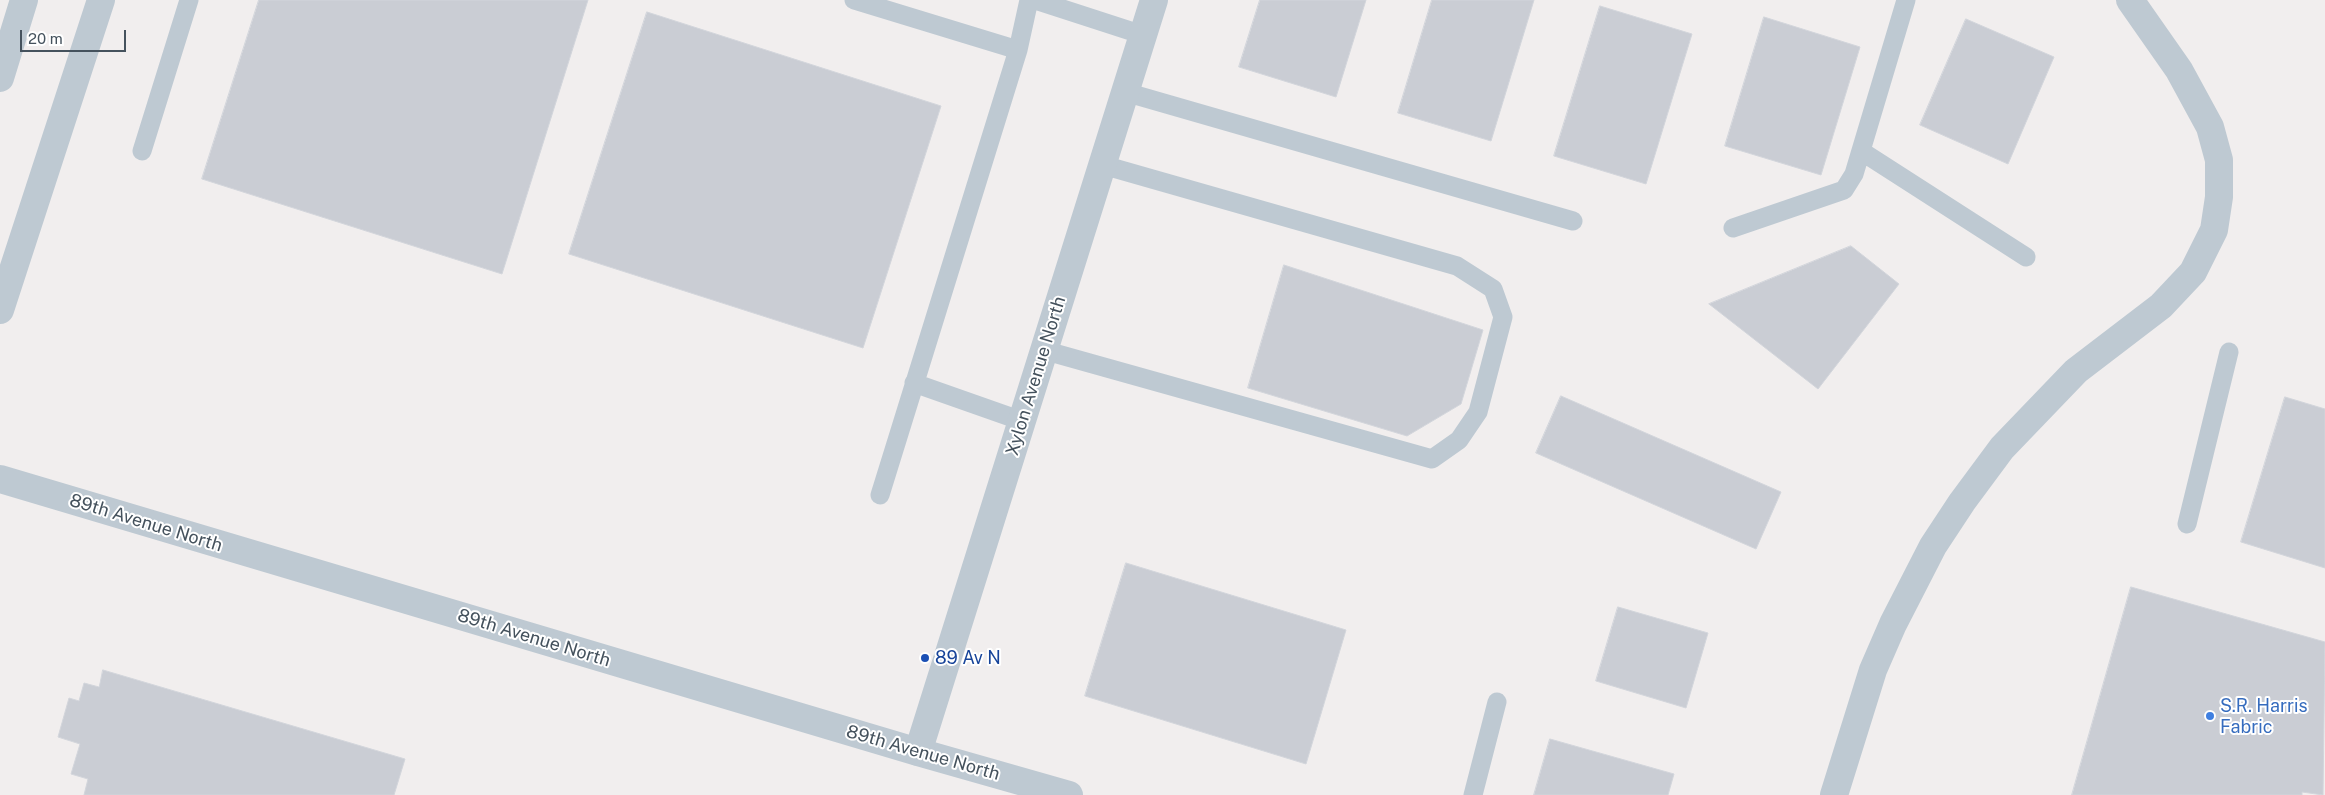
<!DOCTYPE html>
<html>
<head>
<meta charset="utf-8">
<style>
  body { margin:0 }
  #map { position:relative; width:2325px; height:795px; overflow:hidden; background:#f1eeee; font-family:"Public Sans",sans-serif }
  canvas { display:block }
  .scale { position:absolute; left:20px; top:30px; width:106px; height:22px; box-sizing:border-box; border:2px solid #45525d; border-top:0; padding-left:6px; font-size:15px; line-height:18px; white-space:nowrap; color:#45525d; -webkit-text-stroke:4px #fff; paint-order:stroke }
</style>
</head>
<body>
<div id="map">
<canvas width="2325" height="795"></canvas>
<div class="scale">20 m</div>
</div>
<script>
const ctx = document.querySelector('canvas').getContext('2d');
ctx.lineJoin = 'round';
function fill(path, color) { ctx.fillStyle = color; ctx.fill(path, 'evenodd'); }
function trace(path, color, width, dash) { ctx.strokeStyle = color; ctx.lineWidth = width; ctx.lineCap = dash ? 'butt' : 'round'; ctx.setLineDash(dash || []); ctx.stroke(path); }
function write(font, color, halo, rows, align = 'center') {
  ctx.font = font + ' "Public Sans",sans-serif'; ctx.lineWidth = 4; ctx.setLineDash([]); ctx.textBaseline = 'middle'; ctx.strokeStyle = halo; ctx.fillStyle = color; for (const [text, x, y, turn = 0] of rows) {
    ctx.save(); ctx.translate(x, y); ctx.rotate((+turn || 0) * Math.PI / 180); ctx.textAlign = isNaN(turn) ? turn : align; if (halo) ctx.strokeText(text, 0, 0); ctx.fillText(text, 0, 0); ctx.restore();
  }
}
const building = new Path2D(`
  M259 0H588L502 274 202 179Z
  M1260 0H1366L1336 97 1239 67Z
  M1432 0H1534L1491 141 1398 113Z
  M1600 6 1692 34 1646 184 1554 156Z
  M647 12 941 106 863 348 569 254Z
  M1764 17 1860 47 1821 175 1725 146Z
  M1966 19 2054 57 2008 164 1920 125Z
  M1851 246 1899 284 1818 389 1709 304Z
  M1284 265 1483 330 1461 404 1407 436 1248 388Z
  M1561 396 1781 492 1756 549 1536 453Z
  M2285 397 2325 409V568L2241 542Z
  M1126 563 1346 630 1306 764 1085 696Z
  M2131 587 2325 642 2323 795 2302 792V795H2072Z
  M1618 607 1708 633 1686 708 1596 681Z
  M103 670 405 759 394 795H84L88 779 71 774 80 744 58 737 69 698 79 701 84 683 99 687Z
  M1550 739 1674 774 1668 795H1534Z`);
fill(building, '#cacdd4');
trace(building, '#d2d5db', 1);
trace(new Path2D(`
  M854 0 1018 50
  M1035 0 1143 35
  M1125 92 1573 221
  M142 151 189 0
  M1861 151 2026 257
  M1733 228 1844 190 1854 174 1906 0
  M1043 350 1432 459 1459 440 1478 412 1503 317 1493 289 1457 266 1103 165
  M914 383 1022 421
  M880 495 1018 50 1029 0
  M2187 524 2229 352
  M1473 795 1497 702`), '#bec9d2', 19);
trace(new Path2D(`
  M0 479 918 752 1069 795
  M1834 795 1873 670 1893 624 1933 546 1962 502 2002 448 2076 371 2161 306 2193 272 2214 230 2219 197V160L2210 127 2179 70 2130 0`), '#bec9d2', 28);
trace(new Path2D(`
  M0 78 24 0
  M0 310 101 0
  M918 752 1154 0`), '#bec9d2', 28);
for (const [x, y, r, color] of [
  [925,658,5,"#1a4fb4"],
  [2210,716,5,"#3f7fe0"]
]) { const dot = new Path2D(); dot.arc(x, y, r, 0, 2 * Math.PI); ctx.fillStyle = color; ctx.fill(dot); trace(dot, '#fff', 2); }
write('18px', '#45525d', '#fff', [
  ["Xylon Avenue North",1036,376,-73],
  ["89th Avenue North",146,523,17],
  ["89th Avenue North",534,638,17],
  ["89th Avenue North",923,753,16]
]);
write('18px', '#164399', '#fff', [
  ["89 Av N",935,658]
], 'left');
write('18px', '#366cbe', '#fff', [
  ["S.R. Harris",2220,706],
  ["Fabric",2220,727]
], 'left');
</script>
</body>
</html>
